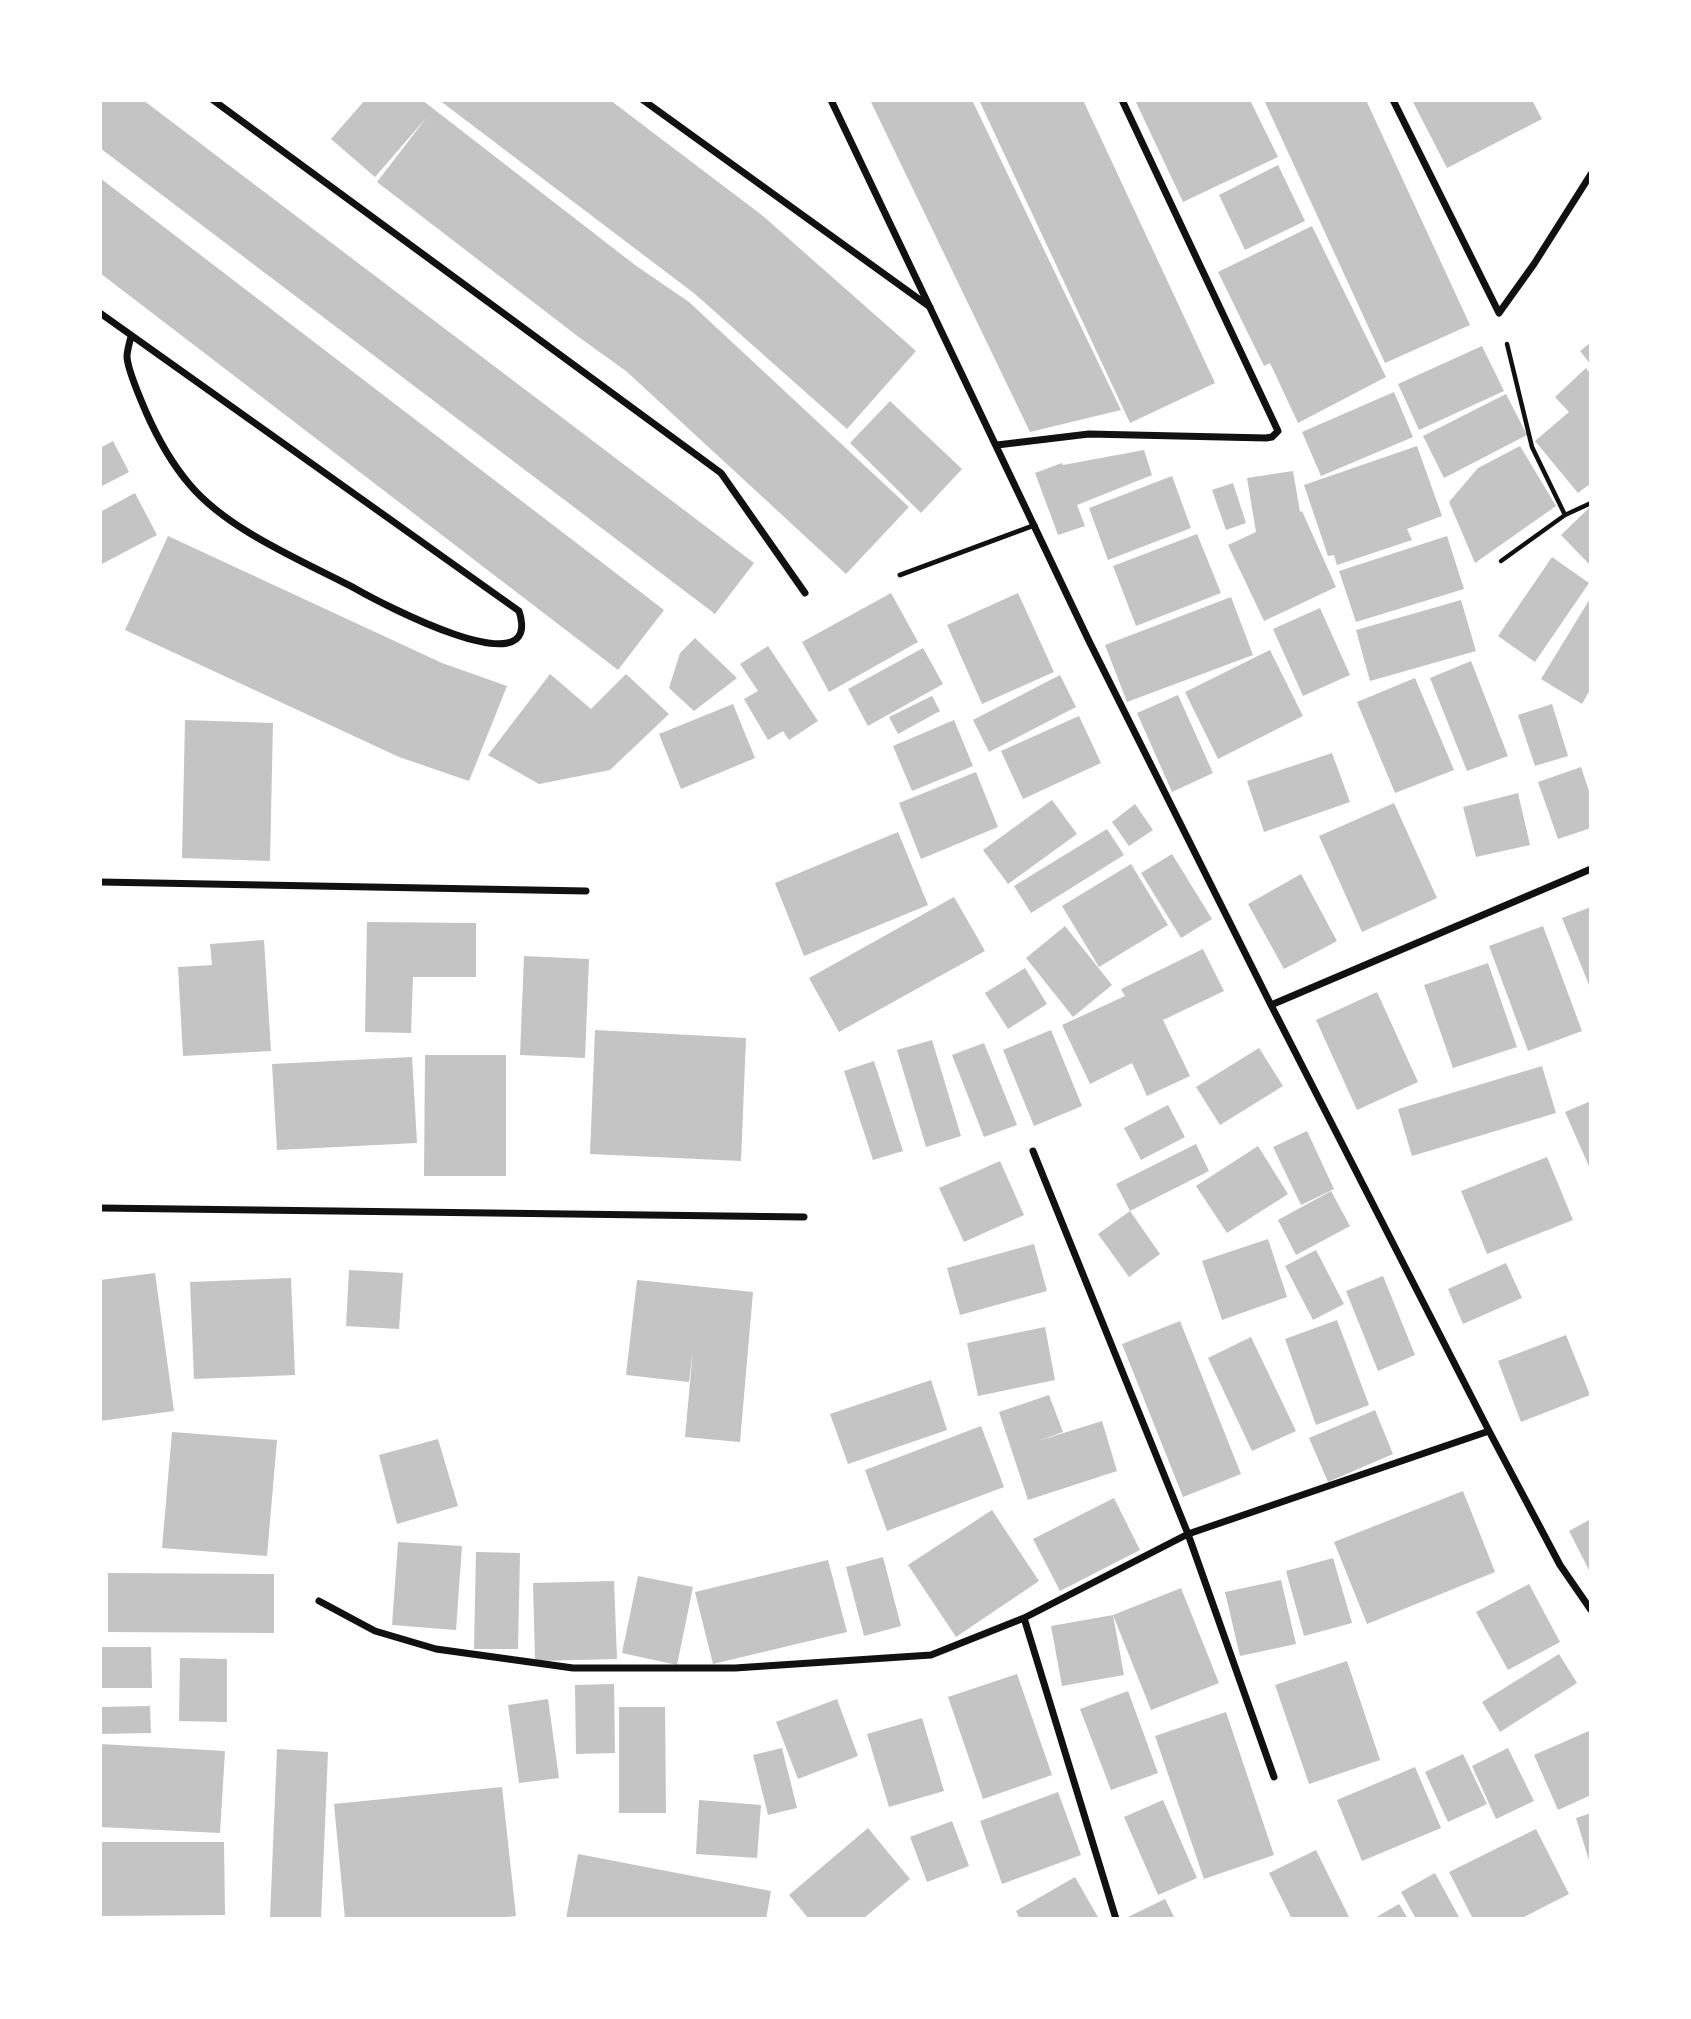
<!DOCTYPE html>
<html>
<head>
<meta charset="utf-8">
<style>
  body { margin:0 }
  #map { position:relative; width:1691px; height:2019px; overflow:hidden; background:#fff; font-family:"Exo 2",sans-serif }
  canvas { display:block }
  .frame { position:absolute; inset:0; border:102px solid #fff; pointer-events:none }
</style>
</head>
<body>
<div id="map">
<canvas width="1691" height="2019"></canvas>
<div class="frame"></div>
</div>
<script>
const ctx = document.querySelector('canvas').getContext('2d');
ctx.lineJoin = 'round';
function fill(path, color) { ctx.fillStyle = color; ctx.fill(path, 'evenodd'); }
function trace(path, color, width, dash) { ctx.strokeStyle = color; ctx.lineWidth = width; ctx.lineCap = dash ? 'butt' : 'round'; ctx.setLineDash(dash || []); ctx.stroke(path); }
fill(new Path2D(`
  M100 100H143L754 563 715 614 100 148Z
  M365 100H422L635 265 689 302 909 507 846 574 626 371 580 338 377 182 427 117 375 177 331 139Z
  M439 100H610L763 216 916 351 847 429 695 294Z
  M870 100H972L1121 410 1030 432Z
  M979 100H1083L1215 383 1130 423Z
  M1135 100H1250L1278 157 1183 202Z
  M1264 100H1366L1470 325 1385 363Z
  M1412 100H1532L1542 119 1447 168Z
  M1278 165 1305 221 1245 250 1219 195Z
  M100 178 664 610 618 670 100 273Z
  M1312 226 1386 377 1298 423 1270 363 1264 366 1218 272Z
  M1591 342V365L1580 351Z
  M1482 346 1504 391 1419 430 1398 384Z
  M1586 368 1591 375V483L1578 493 1535 441 1569 412 1555 397Z
  M1394 392 1413 437 1321 476 1302 432Z
  M1506 394 1527 435 1444 478 1423 436Z
  M890 401 962 469 921 513 850 443Z
  M113 441 129 472 100 487V448Z
  M1417 446 1442 516 1407 529 1412 540 1337 565 1334 555 1328 556 1304 485Z
  M1520 446 1556 506 1475 563 1449 502 1478 468Z
  M1144 450 1152 475 1077 505 1085 526 1058 535 1035 473 1062 463 1063 465Z
  M1293 471 1300 512 1302 511 1336 587 1264 621 1228 545 1256 532 1247 478Z
  M1172 476 1191 528 1108 560 1089 508Z
  M1233 483 1246 523 1226 530 1212 490Z
  M135 493 157 535 100 565V512Z
  M1589 508 1591 511V566L1561 535Z
  M1197 534 1221 593 1136 626 1113 566Z
  M168 536 442 663 507 686 469 781 399 757 125 630Z
  M1447 536 1464 589 1356 622 1339 571Z
  M1552 557 1589 583 1535 662 1498 636Z
  M891 593 918 642 829 692 802 642Z
  M1018 593 1054 672 982 704 947 625Z
  M1231 597 1253 655 1127 702 1105 645Z
  M1591 597V688L1582 704 1541 679Z
  M1461 600 1476 651 1370 681 1356 630Z
  M1320 608 1350 675 1303 696 1273 629Z
  M695 638 737 678 694 711 669 688 680 653Z
  M768 646 818 721 789 740 783 731 768 740 744 699 758 691 740 664Z
  M923 648 943 684 868 726 848 689Z
  M1270 650 1303 716 1218 759 1185 692Z
  M1471 661 1508 756 1467 771 1430 678Z
  M550 674 591 709 626 674 669 714 610 770 539 784 488 755Z
  M1060 675 1076 707 989 752 973 720Z
  M1415 678 1454 770 1395 793 1357 702Z
  M1178 695 1213 773 1172 792 1137 713Z
  M932 696 940 711 898 734 889 717Z
  M733 704 755 758 681 789 659 734Z
  M1552 704 1568 756 1535 766 1518 715Z
  M1079 716 1101 763 1023 799 1001 751Z
  M185 720 273 723 270 861 182 858Z
  M954 720 973 766 912 791 893 746Z
  M1332 753 1350 802 1264 832 1247 781Z
  M1581 767 1591 797V828L1558 839 1538 782Z
  M976 772 998 827 921 859 899 803Z
  M1518 793 1530 845 1476 857 1463 807Z
  M1052 800 1077 834 1008 884 983 850Z
  M1394 803 1437 898 1362 932 1319 836Z
  M1135 804 1153 830 1129 846 1112 822Z
  M1107 829 1124 855 1031 913 1014 886Z
  M898 832 928 905 804 956 775 883Z
  M1172 854 1212 919 1181 938 1141 873Z
  M1131 864 1168 925 1099 967 1062 906Z
  M1301 874 1337 941 1284 969 1248 904Z
  M954 897 985 951 839 1032 809 978Z
  M1591 907V990L1562 918Z
  M367 922 476 923V977H413L411 1033 365 1032Z
  M1065 926 1112 985 1073 1017 1026 958Z
  M1543 926 1582 1031 1528 1051 1489 946Z
  M264 940 271 1051 183 1056 178 967 212 965 210 944Z
  M1203 949 1224 991 1163 1020 1190 1076 1147 1096 1132 1063 1090 1084 1062 1025 1125 996 1121 989Z
  M524 956 589 959 585 1058 520 1055Z
  M1488 963 1517 1047 1453 1068 1424 985Z
  M1025 968 1047 1004 1008 1029 985 993Z
  M1377 992 1418 1082 1357 1110 1316 1020Z
  M595 1030 746 1038 741 1161 590 1154Z
  M1051 1030 1082 1106 1034 1126 1003 1050Z
  M932 1040 961 1136 926 1147 897 1050Z
  M984 1043 1017 1125 984 1137 952 1055Z
  M1259 1048 1283 1086 1220 1125 1196 1087Z
  M425 1055H506V1176H424Z
  M412 1057 417 1143 277 1150 272 1064Z
  M874 1061 903 1151 873 1160 844 1071Z
  M1542 1066 1556 1113 1412 1156 1398 1109Z
  M1591 1101V1171L1565 1112Z
  M1168 1105 1185 1137 1141 1160 1124 1128Z
  M1307 1131 1334 1189 1301 1205 1273 1147Z
  M1196 1144 1209 1171 1130 1211 1160 1254 1129 1277 1098 1234 1130 1211 1116 1184Z
  M1258 1146 1288 1194 1227 1233 1196 1186Z
  M1547 1157 1573 1220 1487 1254 1461 1191Z
  M1000 1161 1024 1215 964 1242 939 1188Z
  M1331 1191 1350 1226 1296 1255 1278 1220Z
  M1268 1239 1287 1297 1222 1320 1202 1261Z
  M1034 1244 1047 1291 960 1315 947 1268Z
  M1316 1250 1344 1304 1313 1320 1285 1266Z
  M1506 1263 1522 1298 1463 1324 1448 1289Z
  M349 1270 403 1273 399 1329 346 1326Z
  M155 1273 174 1411 100 1421V1280Z
  M1383 1276 1415 1355 1378 1371 1346 1291Z
  M291 1278 295 1375 194 1379 190 1282Z
  M637 1280 753 1292 740 1442 685 1437 693 1350 689 1382 626 1375Z
  M1337 1320 1369 1405 1316 1425 1285 1339Z
  M1180 1321 1241 1474 1183 1497 1122 1344Z
  M1045 1327 1055 1380 978 1396 967 1343Z
  M1566 1335 1590 1395 1521 1422 1498 1361Z
  M1251 1337 1296 1431 1252 1451 1208 1358Z
  M931 1380 947 1430 848 1464 830 1414Z
  M1049 1395 1063 1432 1038 1441 1102 1421 1117 1471 1028 1500 999 1412Z
  M1375 1410 1393 1454 1328 1482 1309 1438Z
  M981 1426 1004 1487 887 1531 865 1470Z
  M172 1432 277 1440 267 1556 162 1548Z
  M438 1439 458 1506 397 1524 379 1455Z
  M1463 1491 1495 1572 1367 1624 1334 1542Z
  M1114 1498 1140 1550 1060 1591 1033 1539Z
  M992 1510 1039 1581 956 1637 908 1565Z
  M1591 1519V1574L1569 1531Z
  M398 1542 462 1546 456 1630 392 1625Z
  M476 1552 520 1553 518 1649H474Z
  M883 1557 901 1626 864 1636 846 1567Z
  M1333 1558 1352 1623 1304 1636 1286 1571Z
  M828 1560 847 1632 713 1664 695 1592Z
  M108 1573 274 1574V1633L108 1632Z
  M638 1576 693 1587 677 1665 622 1653Z
  M1281 1580 1296 1644 1240 1656 1225 1592Z
  M614 1581 617 1659 535 1661 533 1583Z
  M1529 1584 1560 1642 1508 1670 1476 1612Z
  M1181 1588 1219 1683 1151 1710 1113 1615Z
  M1113 1615 1124 1675 1062 1686 1051 1626Z
  M100 1647H151L152 1688H100Z
  M1559 1654 1577 1683 1500 1732 1482 1702Z
  M180 1658 227 1659V1722L179 1721Z
  M1347 1661 1380 1760 1309 1784 1275 1685Z
  M1017 1674 1052 1775 983 1799 948 1697Z
  M614 1684 615 1753 576 1754 575 1685Z
  M1128 1691 1158 1773 1111 1790 1080 1709Z
  M548 1699 559 1778 519 1783 508 1705Z
  M837 1699 858 1756 798 1779 776 1722Z
  M150 1706 151 1733 100 1734V1707Z
  M619 1707H665L666 1813H619Z
  M1226 1712 1274 1855 1204 1879 1155 1736Z
  M922 1718 944 1791 889 1807 867 1734Z
  M1591 1730V1795L1558 1810 1534 1755Z
  M100 1744 225 1751 220 1833 100 1827Z
  M782 1748 797 1808 768 1815 753 1755Z
  M1508 1748 1534 1801 1496 1819 1472 1766Z
  M277 1749 328 1752 321 1919 270 1918Z
  M1463 1754 1487 1804 1448 1822 1425 1772Z
  M1415 1767 1441 1828 1362 1861 1337 1800Z
  M502 1787 516 1916 486 1919H345L334 1804Z
  M1058 1792 1081 1855 1002 1884 980 1821Z
  M699 1800 761 1805 757 1858 696 1854Z
  M1163 1800 1197 1878 1158 1895 1124 1817Z
  M1591 1813V1867L1576 1818Z
  M952 1821 969 1866 927 1882 910 1837Z
  M868 1828 910 1879 863 1919H809L789 1895Z
  M1536 1829 1569 1894 1520 1919H1473L1449 1872Z
  M100 1842H224L225 1915 100 1916Z
  M1316 1850 1350 1919H1292L1269 1873Z
  M578 1854 771 1891 766 1919H566Z
  M1435 1873 1460 1919H1416L1401 1892Z
  M1075 1877 1099 1919H1020L1016 1911Z
  M1165 1899 1175 1919H1129L1128 1917Z
  M1399 1904 1408 1919H1373Z`), '#c4c4c4');
trace(new Path2D(`
  M1507 344 1532 447 1565 515 1591 503
  M1501 561 1565 515`), '#111', 4.5);
trace(new Path2D(`
  M900 575 1035 525`), '#111', 5);
trace(new Path2D(`
  M213 100 721 473 805 593
  M643 100 930 307
  M831 100 1089 641 1271 1005 1489 1431 1560 1565 1591 1610
  M1393 100 1499 313 1534 264 1591 174
  M100 313 519 611C545 691 377 601 356 589 303 561 229 531 190 485 172 464 157 437 146 412 140 398 128 371 127 357 127 350 130 342 131 336
  M997 445 1089 434 1266 438 1272 437 1278 431 1122 100
  M100 882 586 891
  M1271 1005 1591 869
  M1033 1151 1188 1534 1274 1777
  M100 1208 804 1217
  M319 1601 375 1631 436 1649 573 1668H735L931 1655 1024 1618 1188 1534 1489 1431
  M1024 1618 1116 1919`), '#111', 7);
</script>
</body>
</html>
